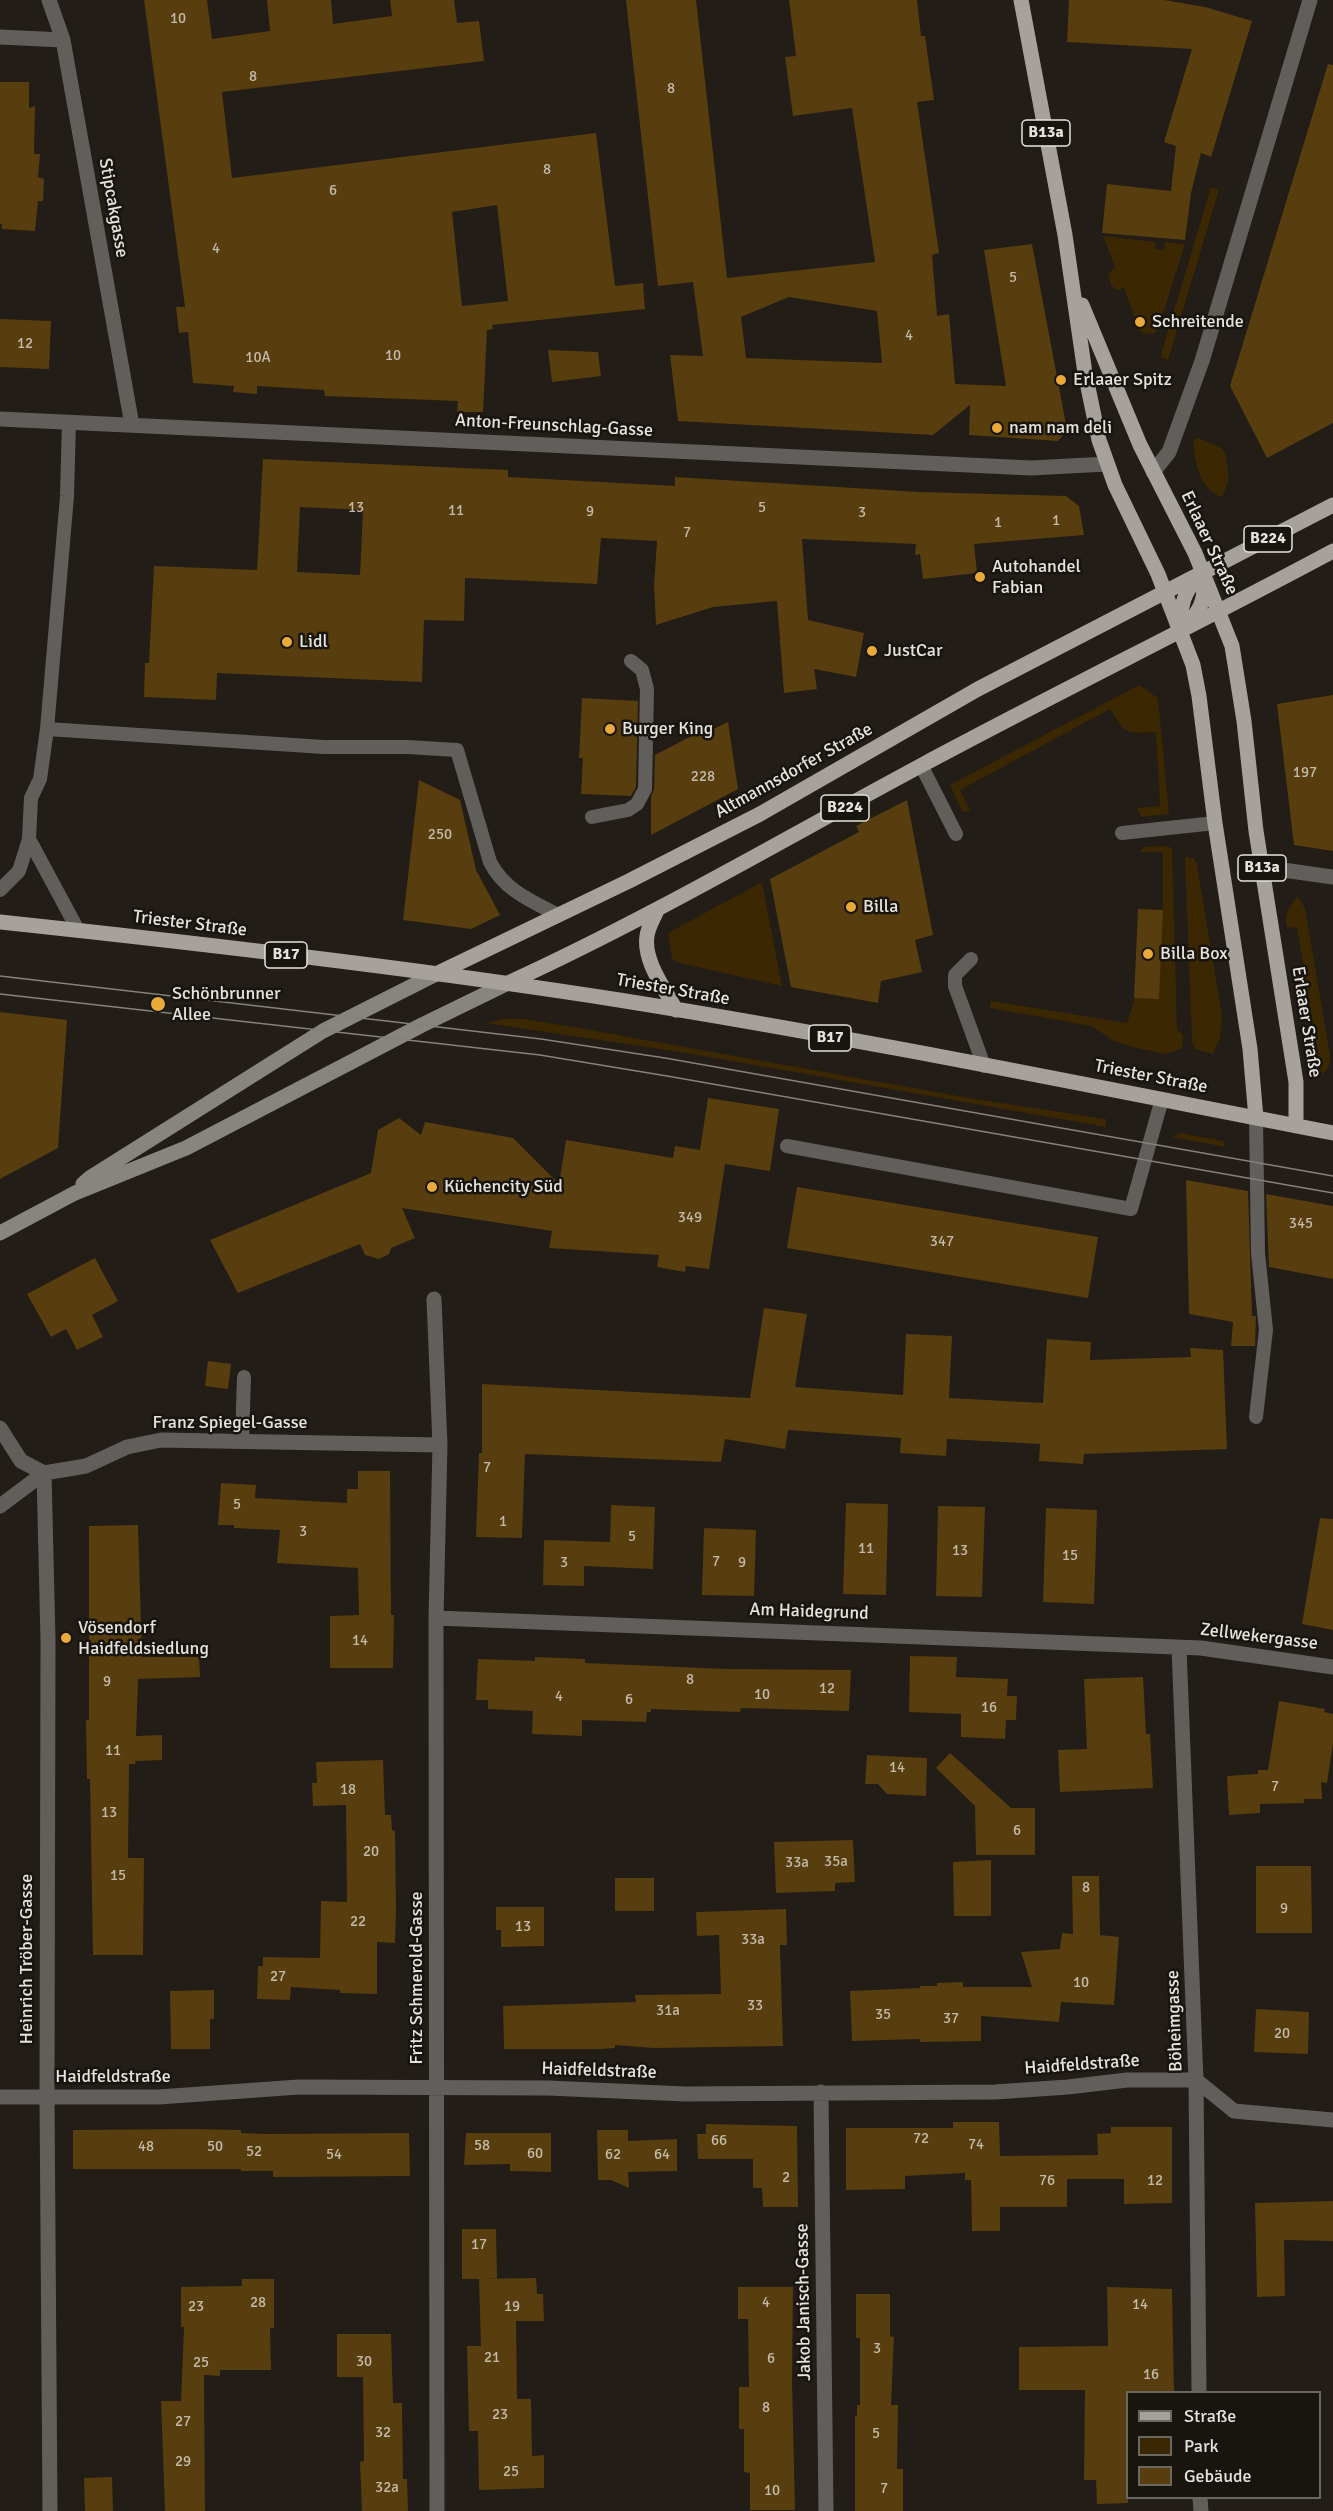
<!DOCTYPE html>
<html>
<head>
<meta charset="utf-8">
<style>
  body { margin:0 }
  #map { position:relative; width:1333px; height:2511px; overflow:hidden; background:#221d16; font-family:Signika,sans-serif }
  canvas { display:block }
  .legend { position:absolute; left:1126px; top:2391px; width:195px; height:108px; box-sizing:border-box; background:#18140e; border:2px solid #6a6761; margin:0; padding:8px 10px; list-style:none; font-size:18px; color:#e6e3de }
  .legend li { display:flex; align-items:center; gap:12px; height:30px }
  .legend b { width:30px; border:2px solid #6a6761 }
</style>
</head>
<body>
<div id="map">
<canvas width="1333" height="2511"></canvas>
<ul class="legend">
<li><b style="height:8px;background:#a6a19a"></b>Straße</li>
<li><b style="height:16px;background:#3b2701"></b>Park</li>
<li><b style="height:16px;background:#583d0e"></b>Gebäude</li>
</ul>
</div>
<script>
const ctx = document.querySelector('canvas').getContext('2d');
ctx.lineJoin = 'round';
function fill(path, color) { ctx.fillStyle = color; ctx.fill(path, 'evenodd'); }
function trace(path, color, width, dash) { ctx.strokeStyle = color; ctx.lineWidth = width; ctx.lineCap = dash ? 'butt' : 'round'; ctx.setLineDash(dash || []); ctx.stroke(path); }
function write(font, color, halo, rows, align = 'center') {
  ctx.font = font + ' Signika,sans-serif'; ctx.lineWidth = 5; ctx.setLineDash([]); ctx.textBaseline = 'middle'; ctx.strokeStyle = halo; ctx.fillStyle = color; for (const [text, x, y, turn = 0] of rows) {
    ctx.save(); ctx.translate(x, y); ctx.rotate((+turn || 0) * Math.PI / 180); ctx.textAlign = isNaN(turn) ? turn : align; if (halo) ctx.strokeText(text, 0, 0); ctx.fillText(text, 0, 0); ctx.restore();
  }
}
fill(new Path2D(`
  M1211 187 1219 190 1168 360 1162 358 1161 354Z
  M1103 236 1156 242 1155 249 1164 250 1165 242 1185 244 1160 323 1155 333 1146 334 1140 331 1124 288 1116 290 1111 285 1108 274 1115 267Z
  M1198 438 1221 448 1225 452 1229 478 1223 497C1202 493 1192 460 1194 440Z
  M1139 685 1158 698 1169 814 1141 817 1137 808 1160 806 1156 732C1125 733 1127 736 1110 709L960 790 970 811 964 812 962 811 950 785Z
  M1167 846 1172 848 1177 1030 1183 1035 1182 1048 1167 1054 1132 1047 1114 1041 1091 1026 990 1008 991 1001 1127 1023 1163 910V852H1139L1144 847Z
  M1185 857 1194 858 1197 865 1222 1017 1220 1038 1213 1054 1195 1049 1192 1042Z
  M762 882 782 986 679 963 672 959 668 933Z
  M1298 897 1305 908 1330 1056C1331 1069 1325 1075 1312 1076L1310 1063 1319 1060 1297 927 1288 928C1283 917 1289 905 1298 897Z
  M504 1019H523L579 1028 975 1099 1106 1119V1127L686 1053 486 1023Z
  M1181 1133 1223 1141 1225 1147 1172 1137Z`), '#3b2701');
fill(new Path2D(`
  M144 0H207L212 39 270 31 267 0H331L333 24 392 16 390 0H454L457 23 479 21 484 61 222 92 232 178 596 133 615 286 643 283 645 309 492 325 493 329 487 330 483 412H457L458 401 325 396 324 390 257 386V394L233 392 234 386 193 383 188 332 179 333 176 307H185ZM497 205 508 301 462 306 452 212Z
  M626 0H696L727 278 875 262 852 108 793 116 785 57 796 56 789 0H917L921 36H925L934 100 917 102 939 253 932 255 937 316 949 314 955 384 1006 386 984 250 1032 244 1067 430 1058 441 969 435 970 405 933 435 678 421 670 355 703 356 693 282 658 286ZM789 297 877 311 882 363 746 358 741 317Z
  M1069 0H1164L1205 7 1252 21 1211 157 1201 153 1191 193 1185 240 1102 233 1107 184 1171 191 1176 146 1164 142 1192 49 1067 42Z
  M1328 64 1333 65V423L1267 458 1230 386Z
  M0 82H29V108L35 106 34 154H40L38 177 44 179 43 201H38L35 231 2 229V224H0Z
  M0 319 51 321 49 369 0 367Z
  M548 350 598 352 601 376 552 382Z
  M263 459 508 470V477L675 486V477L919 492 1066 496 1079 506 1084 535 974 544 977 573 923 579 920 554 915 555 916 544 802 539 808 620 864 633 856 677 814 669 817 689 784 693 777 601 713 607 656 625 654 586 657 541 601 538 597 584 465 578 464 621 424 620 422 682 217 673 216 700 144 697 145 663H149L154 566 257 570ZM300 507 363 510 360 575 297 572Z
  M1333 695V851L1294 845 1277 704Z
  M582 698 638 701 636 787 631 796 581 794 583 758H579Z
  M728 722 738 789 651 835V797L654 789 655 755 701 731 703 734Z
  M419 780 460 800 476 870 500 915 471 929 403 920Z
  M907 800 933 935 915 940 922 972 881 981 878 1003 791 987 770 879 859 832 856 826Z
  M1138 909 1163 910 1159 999 1134 998Z
  M0 1012 67 1020 58 1148 0 1179Z
  M708 1098 779 1109 770 1171 725 1164 709 1269 686 1266 685 1272 657 1267 659 1255 549 1248 552 1231 402 1208 415 1238 391 1248 389 1254 379 1259 365 1255 360 1244 238 1293 210 1240 371 1173 378 1130 399 1118 421 1135 425 1122 513 1138 559 1184 566 1140 673 1158 675 1146 700 1150Z
  M1186 1180 1248 1191 1252 1316H1256L1255 1346H1231L1233 1322 1189 1314Z
  M797 1187 1098 1237 1088 1298 787 1248Z
  M1266 1194 1333 1206V1279L1269 1267Z
  M95 1258 118 1301 92 1315 103 1337 77 1350 66 1329 51 1337 27 1294Z
  M764 1308 807 1314 795 1387 903 1395 906 1334 952 1336 949 1398 1043 1403 1047 1339 1091 1342 1090 1360 1191 1357 1190 1348 1223 1350 1227 1449 1084 1454 1083 1464 1039 1461 1040 1444 947 1439 946 1456 900 1453 901 1438 788 1430 785 1449 725 1439 721 1462 525 1454 522 1538 476 1537 479 1453H482V1384L750 1398Z
  M208 1361 231 1364 228 1389 205 1386Z
  M358 1471H390L391 1615H394L393 1668H330V1616L359 1615 358 1568 277 1563 280 1530 234 1528V1525H218L221 1483 256 1485 255 1498 347 1503V1489H358Z
  M846 1503 888 1504 886 1595 843 1594Z
  M611 1505 655 1507 653 1569 584 1566V1586L543 1585 544 1540 610 1542Z
  M938 1506 985 1507 982 1597 936 1596Z
  M1046 1508 1097 1510 1094 1604 1043 1602Z
  M1320 1518 1333 1519V1630L1302 1624Z
  M138 1525 142 1657H199L200 1677 138 1679 136 1736 162 1735V1760L135 1761 136 1764H129L128 1858H144L143 1955H93L90 1779H87L86 1720H89V1526Z
  M704 1528 756 1530 754 1596 702 1595Z
  M910 1656 957 1657 956 1677 1008 1679 1007 1696H1017L1016 1720H1006L1005 1739 961 1737V1714L909 1712Z
  M535 1657 585 1659V1663L727 1669 851 1670 849 1711 741 1708 740 1712 651 1709V1712H647L646 1722 582 1720V1736L532 1734 533 1711 488 1709V1700H476L478 1659 535 1661Z
  M1143 1677 1146 1734H1150L1153 1788 1060 1792 1058 1750 1087 1749 1084 1679Z
  M1279 1701 1325 1709 1324 1712 1333 1714V1743L1327 1783 1321 1782 1322 1799H1304V1803L1260 1804V1813L1229 1815 1227 1776 1258 1774V1770H1268Z
  M950 1753 1011 1808H1035V1855H976L975 1806 936 1768Z
  M867 1755 927 1758 926 1796 887 1794 878 1784H865Z
  M383 1760 385 1815H391L392 1830 395 1831 396 1908 395 1943 377 1942V1994L340 1993V1990L291 1987 290 2000 257 1999 258 1966H263V1957L320 1958 321 1901 347 1902 346 1805 313 1806 312 1783H317L316 1762Z
  M853 1840 855 1882 835 1883V1891L776 1893 774 1842Z
  M991 1860V1916H954L953 1862Z
  M1256 1866H1311L1312 1933H1256Z
  M1072 1876H1099L1100 1935 1119 1937 1114 2005 1061 2002 1059 2022 981 2016V2041L920 2042V2039L852 2041 850 1991 920 1988V1986H937V1983L963 1982V1987H1032L1021 1952 1060 1949 1062 1933 1073 1934Z
  M615 1878H654V1911H615Z
  M496 1907H544V1946L501 1947V1930H496Z
  M786 1909 787 1945H780L783 2046 653 2048 615 2045V2048L600 2049H504L503 2006 636 2002 635 1995 721 1994 719 1935 697 1936 696 1912Z
  M214 1990V2019H210V2049H171L170 1991Z
  M1256 2009 1309 2012 1308 2054 1254 2052Z
  M953 2122H999L1000 2156 1098 2155 1097 2134 1111 2133V2127H1172V2203L1124 2204V2179H1067V2207H1000V2231H972L971 2180H965V2173L905 2176V2189L846 2190V2128H953Z
  M706 2124 797 2126 798 2207H763L762 2188H753V2159H698L697 2134H706Z
  M190 2129 241 2130V2133L267 2134 409 2133 410 2176 273 2177V2171H241V2169H73V2130Z
  M597 2130H628V2141L677 2139V2171L628 2172 629 2188 611 2180H598Z
  M466 2133H551V2172L510 2171V2164L464 2165Z
  M1333 2201V2241L1284 2240 1285 2296 1257 2297 1255 2203Z
  M462 2229H496L497 2279H462Z
  M536 2278 537 2294H543L544 2321H516L517 2399H531L532 2456 544 2455V2488L479 2490 478 2431H469L467 2346H481L479 2279Z
  M242 2279H274V2328H270L271 2370H220V2376L204 2375 205 2511H165L161 2401H181L184 2327H181V2287L242 2286Z
  M738 2287H793L792 2381 795 2510H750V2473L744 2472V2429H739V2387H749L748 2319H738Z
  M1107 2287 1172 2289 1174 2392H1128V2503L1097 2504 1096 2480H1084L1085 2390H1019V2347L1108 2346Z
  M856 2294H890V2336L894 2337 891 2405H898L897 2469H903V2511H855V2416H857V2405H860V2338H856Z
  M337 2334H391L393 2403H402L403 2479H407L408 2511H362L360 2462 364 2461 363 2377H337Z
  M112 2477 113 2511H85L84 2478Z`), '#583d0e');
trace(new Path2D(`
  M47 729 67 496 69 422
  M921 765 956 834
  M592 817 628 810 637 804 645 789 647 689 642 670 631 661
  M1122 833 1215 823
  M29 839 78 930
  M0 890 19 871 29 839 31 798 40 779 47 729 324 747H408L457 750 490 862C504 890 531 901 558 915
  M971 959 955 975V986L984 1066
  M787 1146 1131 1209 1162 1099
  M1256 1417 1266 1330 1258 1253 1256 1118
  M242 1441 244 1377`), '#615f5c', 14);
trace(new Path2D(`
  M49 0 63 40 132 425
  M0 37 63 40
  M0 419 1031 468 1107 464
  M1262 867 1333 877
  M434 1299 440 1445 436 1618 437 2511
  M0 1428 21 1461 44 1473
  M44 1473 48 1640 47 2096 50 2511
  M0 1506 44 1473 86 1466 127 1447 161 1440 440 1445
  M436 1618 1201 1648 1333 1667
  M1179 1648 1196 2080 1199 2392
  M821 2092 826 2511
  M0 2097H159L299 2087 548 2088 685 2094 995 2092 1068 2087 1127 2080H1196L1234 2111 1333 2120
  M1200 2498 1201 2511`), '#615f5c', 15);
trace(new Path2D(`
  M1153 472 1169 452 1202 361 1310 0`), '#615f5c', 15);
trace(new Path2D(`
  M83 1184 91 1177 323 1031 436 974
  M0 1233 75 1193 186 1148 422 1025 508 983`), '#88847f', 15);
trace(new Path2D(`
  M1021 0 1065 235 1085 373 1099 440 1115 485 1158 574 1193 665 1199 696 1215 823 1250 1049 1256 1118
  M1082 305 1140 445 1195 553 1232 646 1244 721 1256 831 1296 1082V1126
  M1181 624C1180 606 1184 592 1197 579
  M1187 624C1200 611 1205 600 1204 582
  M657 910C654 918 648 927 647 936 643 961 665 989 676 1010
  M0 922C207 944 414 968 619 1000 858 1038 1096 1087 1333 1133
  M436 974 629 881 760 814 978 689 1333 505
  M508 983C650 918 784 839 922 765 1058 692 1197 624 1333 551`), '#a6a19a', 15);
trace(new Path2D(`
  M0 976 541 1039 665 1058 1333 1176
  M0 994 540 1055 667 1076 1333 1193`), '#85817b', 1.5);
for (const [x, y, r, color] of [
  [1140,322,6,"#eaaa39"],
  [1061,380,6,"#eaaa39"],
  [997,428,6,"#eaaa39"],
  [980,577,6,"#eaaa39"],
  [287,642,6,"#eaaa39"],
  [872,651,6,"#eaaa39"],
  [610,729,6,"#eaaa39"],
  [851,907,6,"#eaaa39"],
  [1148,954,6,"#eaaa39"],
  [158,1004,8,"#eaaa39"],
  [432,1187,6,"#eaaa39"],
  [66,1638,6,"#eaaa39"]
]) { const dot = new Path2D(); dot.arc(x, y, r, 0, 2 * Math.PI); ctx.fillStyle = color; ctx.fill(dot); trace(dot, '#18140e', 2); }
write('15px', '#c2baaa', null, [
  ["10",178,19],
  ["8",253,77],
  ["8",671,89],
  ["8",547,170],
  ["6",333,191],
  ["4",216,249],
  ["5",1013,278],
  ["4",909,336],
  ["12",25,344],
  ["10",393,356],
  ["10A",258,358],
  ["13",356,508],
  ["5",762,508],
  ["11",456,511],
  ["9",590,512],
  ["3",862,513],
  ["1",1056,521],
  ["1",998,523],
  ["7",687,533],
  ["197",1305,773],
  ["228",703,777],
  ["250",440,835],
  ["349",690,1218],
  ["345",1301,1224],
  ["347",942,1242],
  ["7",487,1468],
  ["5",237,1505],
  ["1",503,1522],
  ["3",303,1532],
  ["5",632,1537],
  ["11",866,1549],
  ["13",960,1551],
  ["15",1070,1556],
  ["7",716,1562],
  ["3",564,1563],
  ["9",742,1563],
  ["14",360,1641],
  ["8",690,1680],
  ["9",107,1682],
  ["12",827,1689],
  ["10",762,1695],
  ["4",559,1697],
  ["6",629,1700],
  ["16",989,1708],
  ["11",113,1751],
  ["14",897,1768],
  ["7",1275,1787],
  ["18",348,1790],
  ["13",109,1813],
  ["6",1017,1831],
  ["20",371,1852],
  ["35a",836,1862],
  ["33a",797,1863],
  ["15",118,1876],
  ["8",1086,1888],
  ["9",1284,1909],
  ["22",358,1922],
  ["13",523,1927],
  ["33a",753,1940],
  ["27",278,1977],
  ["10",1081,1983],
  ["33",755,2006],
  ["31a",668,2011],
  ["35",883,2015],
  ["37",951,2019],
  ["20",1282,2034],
  ["72",921,2139],
  ["66",719,2141],
  ["74",976,2145],
  ["58",482,2146],
  ["48",146,2147],
  ["50",215,2147],
  ["52",254,2152],
  ["60",535,2154],
  ["54",334,2155],
  ["62",613,2155],
  ["64",662,2155],
  ["2",786,2178],
  ["76",1047,2181],
  ["12",1155,2181],
  ["17",479,2245],
  ["28",258,2303],
  ["4",766,2303],
  ["14",1140,2305],
  ["23",196,2307],
  ["19",512,2307],
  ["3",877,2349],
  ["21",492,2358],
  ["6",771,2359],
  ["30",364,2362],
  ["25",201,2363],
  ["16",1151,2375],
  ["8",766,2408],
  ["23",500,2415],
  ["27",183,2422],
  ["32",383,2433],
  ["5",876,2434],
  ["29",183,2462],
  ["25",511,2472],
  ["32a",387,2488],
  ["7",884,2489],
  ["10",772,2491]
]);
for (const [x, y, w] of [
  [1046,133,48],
  [1268,539,48],
  [845,808,48],
  [1262,868,48],
  [286,955,42],
  [830,1038,42]
]) { const box = new Path2D(); box.roundRect(x - w / 2, y - 13, w, 26, 4.5); ctx.fillStyle = '#18140e'; ctx.fill(box); trace(box, '#e6e3de', 1.5); }
write('bold 16px', '#e6e3de', null, [
  ["B13a",1046,133],
  ["B224",1268,539],
  ["B224",845,808],
  ["B13a",1262,868],
  ["B17",286,955],
  ["B17",830,1038]
]);
write('18px', '#e6e3de', '#18140e', [
  ["Stipcakgasse",113,208,80],
  ["Anton-Freunschlag-Gasse",554,426,3],
  ["Erlaaer Straße",1209,543,65],
  ["Altmannsdorfer Straße",794,771,-29],
  ["Triester Straße",190,924,7],
  ["Triester Straße",673,990,10],
  ["Erlaaer Straße",1306,1022,81],
  ["Triester Straße",1151,1077,11],
  ["Franz Spiegel-Gasse",230,1423],
  ["Am Haidegrund",809,1612,2],
  ["Zellwekergasse",1259,1637,7],
  ["Heinrich Tröber-Gasse",27,1959,-90],
  ["Fritz Schmerold-Gasse",417,1978,-90],
  ["Böheimgasse",1175,2021,-92],
  ["Haidfeldstraße",1082,2065,-4],
  ["Haidfeldstraße",599,2071,2],
  ["Haidfeldstraße",113,2077],
  ["Jakob Janisch-Gasse",804,2302,-91]
]);
write('18px', '#e6e3de', '#18140e', [
  ["Schreitende",1152,322],
  ["Erlaaer Spitz",1073,380],
  ["nam nam deli",1009,428],
  ["Autohandel",992,567],
  ["Fabian",992,588],
  ["Lidl",299,642],
  ["JustCar",884,651],
  ["Burger King",622,729],
  ["Billa",863,907],
  ["Billa Box",1160,954],
  ["Schönbrunner",172,994],
  ["Allee",172,1015],
  ["Küchencity Süd",444,1187],
  ["Vösendorf",78,1628],
  ["Haidfeldsiedlung",78,1649]
], 'left');
</script>
</body>
</html>
